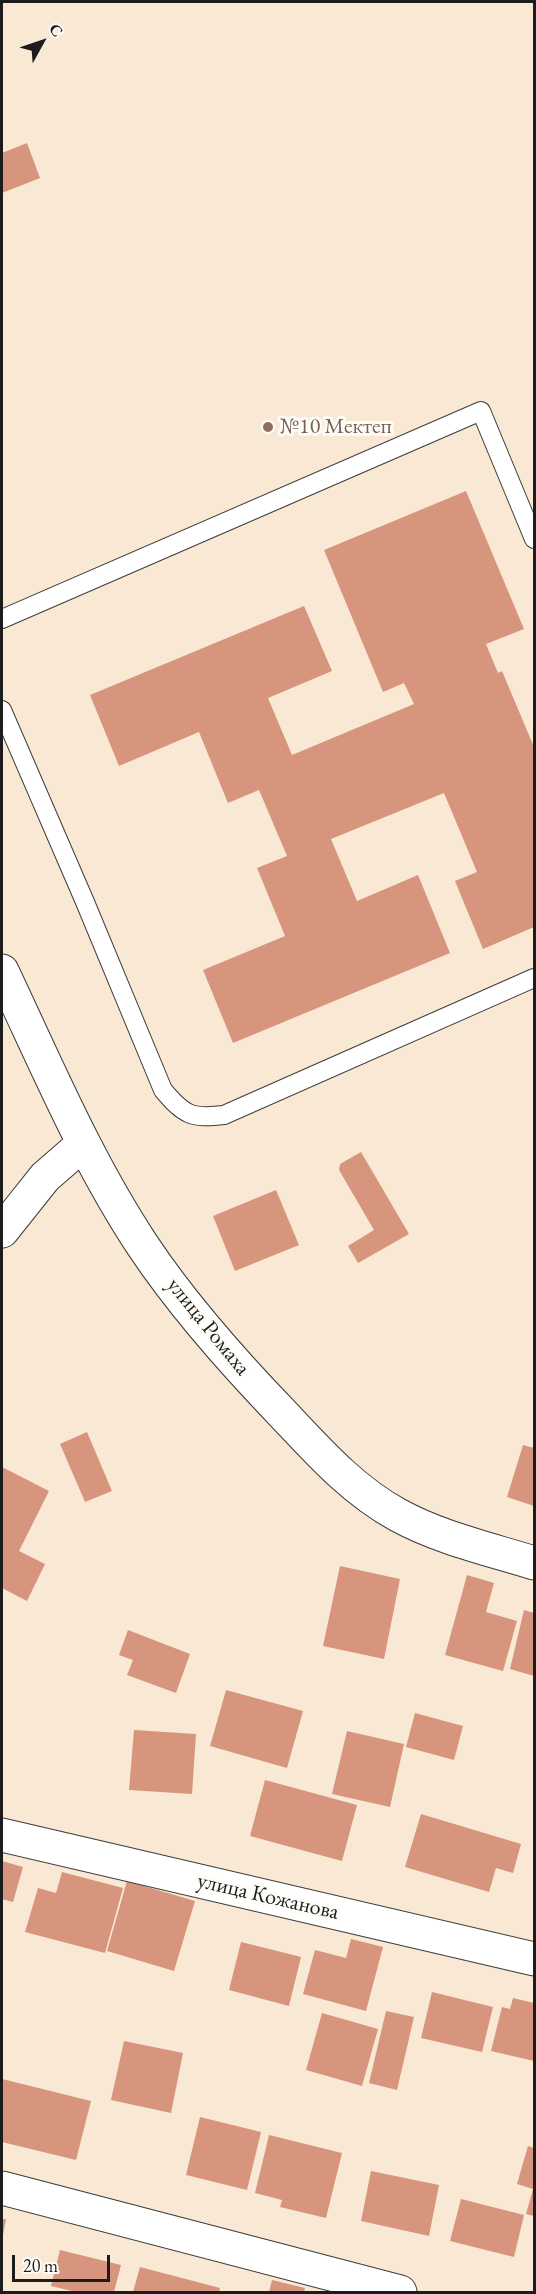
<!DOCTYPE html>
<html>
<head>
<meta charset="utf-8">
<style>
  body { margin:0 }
  #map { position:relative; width:536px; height:2294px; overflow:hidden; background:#f8e8d4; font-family:"EB Garamond",serif }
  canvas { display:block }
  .frame { position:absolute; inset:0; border:3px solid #1c1c1c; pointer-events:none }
  .north { position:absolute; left:12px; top:12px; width:60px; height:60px; -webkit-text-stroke:4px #fdfcf7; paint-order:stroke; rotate:50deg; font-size:16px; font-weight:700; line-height:24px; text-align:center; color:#1c1c1c }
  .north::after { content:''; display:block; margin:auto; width:21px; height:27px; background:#1c1c1c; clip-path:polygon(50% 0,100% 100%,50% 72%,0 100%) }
  .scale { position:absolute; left:12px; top:2255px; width:98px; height:27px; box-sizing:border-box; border:3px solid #1c1c1c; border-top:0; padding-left:8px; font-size:18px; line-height:21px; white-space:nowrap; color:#1c1c1c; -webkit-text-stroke:4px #fdfcf7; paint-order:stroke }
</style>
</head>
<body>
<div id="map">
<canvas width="536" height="2294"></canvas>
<div class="frame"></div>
<div class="north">С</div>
<div class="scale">20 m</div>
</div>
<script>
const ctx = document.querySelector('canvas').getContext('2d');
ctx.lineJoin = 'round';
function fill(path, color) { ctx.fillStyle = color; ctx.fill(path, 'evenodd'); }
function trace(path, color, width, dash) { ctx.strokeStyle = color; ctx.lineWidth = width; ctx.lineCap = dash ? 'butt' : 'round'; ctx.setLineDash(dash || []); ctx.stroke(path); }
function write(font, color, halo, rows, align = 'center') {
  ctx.font = font + ' "EB Garamond",serif'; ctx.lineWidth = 6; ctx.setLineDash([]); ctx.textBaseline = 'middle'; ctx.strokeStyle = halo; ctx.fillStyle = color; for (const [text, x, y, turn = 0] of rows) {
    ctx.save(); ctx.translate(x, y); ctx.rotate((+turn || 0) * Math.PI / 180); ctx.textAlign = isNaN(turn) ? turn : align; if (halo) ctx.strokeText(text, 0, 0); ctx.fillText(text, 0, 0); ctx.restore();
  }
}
fill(new Path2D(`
  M27 143 40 178 2 193V153Z
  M466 491 524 629 486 644 498 673 502 671 534 747V927L483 949 455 881 477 872 444 793 331 839 357 901 418 875 450 953 233 1043 203 970 285 936 257 868 287 856 259 790 228 803 199 732 119 766 90 695 304 606 332 671 268 698 292 755 414 704 404 683 383 692 324 550Z
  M361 1152 409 1234 358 1263 348 1246 374 1230 339 1170 340 1164Z
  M276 1190 299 1245 235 1271 213 1216Z
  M87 1432 112 1491 85 1502 60 1444Z
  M523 1445 534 1448V1506L507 1497Z
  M2 1467 49 1491 19 1551 45 1564 27 1601 2 1588Z
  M340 1566 400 1579 384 1659 323 1646Z
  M467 1575 494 1583 486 1612 517 1621 503 1671 445 1655Z
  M524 1610 534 1613V1676L510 1669Z
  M128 1630 190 1654 176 1693 127 1675 133 1660 119 1655Z
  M226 1690 303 1711 287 1768 210 1746Z
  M415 1713 463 1726 454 1760 406 1747Z
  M134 1730 196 1734 192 1794 129 1790Z
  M347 1731 404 1744 390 1807 332 1794Z
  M265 1780 357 1805 342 1861 250 1836Z
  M421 1814 521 1844 513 1873 496 1868 489 1892 405 1867Z
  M2 1861 23 1867 13 1902 2 1899Z
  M62 1872 123 1888 105 1953 25 1932 38 1888 56 1893Z
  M127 1881 195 1901 174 1971 107 1951Z
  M351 1939 383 1947 366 2011 303 1994 315 1950 346 1958Z
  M241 1942 301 1957 289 2006 229 1990Z
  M432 1992 493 2007 482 2052 421 2038Z
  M513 1998 534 2003V2061L491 2051 502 2007 510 2009Z
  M386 2011 414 2017 397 2090 369 2083Z
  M322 2013 378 2029 362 2086 306 2070Z
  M124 2041 183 2053 171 2113 111 2100Z
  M2 2079 91 2101 76 2160 2 2142Z
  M200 2117 261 2132 247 2190 186 2175Z
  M269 2135 342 2153 326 2218 280 2207 282 2200 255 2193Z
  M528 2146 534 2148V2216L526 2214 533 2189 517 2184Z
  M371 2171 439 2185 429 2236 361 2221Z
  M461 2199 524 2215 514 2257 450 2241Z
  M2 2219H6L3 2235H2Z
  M60 2250 121 2265 114 2292H76L51 2286Z
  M140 2267 220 2288 219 2292H133Z
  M272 2280 305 2288 304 2292H269Z`), '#d7957e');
const lane = new Path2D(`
  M2 619 481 411 534 539
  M2 710 85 902 163 1090C184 1115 191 1119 224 1115L534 978`);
const street = new Path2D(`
  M2 971C46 1064 86 1160 143 1246 183 1306 232 1361 282 1413 317 1450 352 1490 398 1515 440 1538 489 1549 534 1563
  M2 1231 45 1177 83 1144
  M2 1835 534 1959
  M2 2188 400 2292`);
trace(lane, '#3d3b38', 20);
trace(street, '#3d3b38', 35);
trace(lane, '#fff', 18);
trace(street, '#fff', 33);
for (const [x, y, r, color] of [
  [268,427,6,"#8d6e63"]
]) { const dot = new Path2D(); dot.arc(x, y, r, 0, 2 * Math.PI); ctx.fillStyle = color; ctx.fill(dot); trace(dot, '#fdfcf7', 2); }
write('22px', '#785e54', '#fdfcf7', [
  ["№10 Мектеп",280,427]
], 'left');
write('22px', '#1c1c1c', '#fdfcf7', [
  ["улица Ромаха",208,1327,51],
  ["улица Кожанова",268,1897,13]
]);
</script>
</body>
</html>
